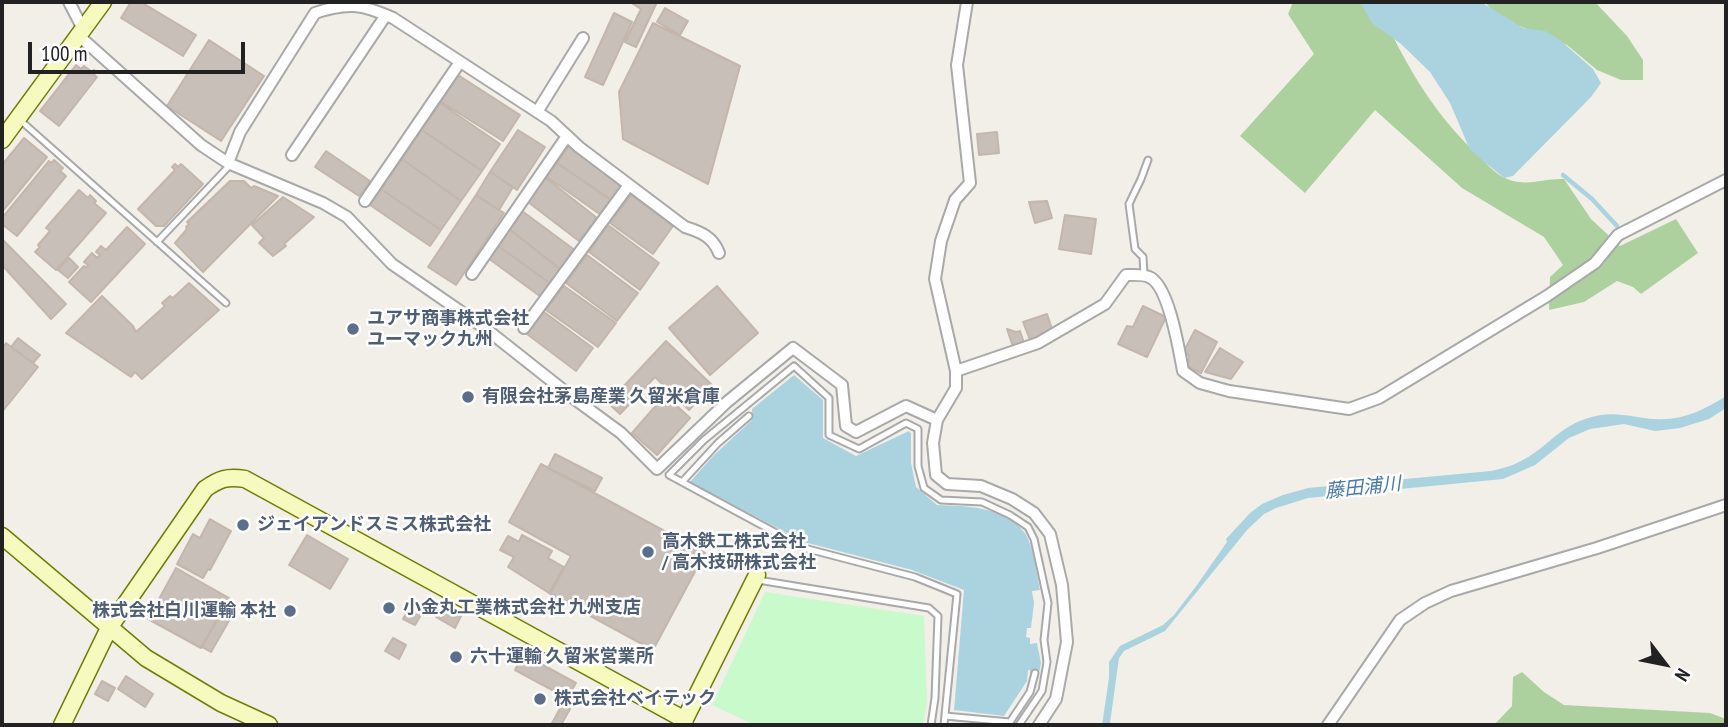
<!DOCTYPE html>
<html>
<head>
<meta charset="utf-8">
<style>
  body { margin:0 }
  #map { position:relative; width:1728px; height:727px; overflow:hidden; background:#f2efe9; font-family:"PT Sans Narrow",sans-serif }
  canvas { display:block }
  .frame { position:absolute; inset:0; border:4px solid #222; pointer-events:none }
  .north { position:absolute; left:1630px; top:629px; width:70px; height:70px; -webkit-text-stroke:5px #fff; paint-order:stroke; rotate:122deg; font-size:19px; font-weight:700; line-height:28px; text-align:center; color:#222 }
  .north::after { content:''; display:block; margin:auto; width:24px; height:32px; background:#222; clip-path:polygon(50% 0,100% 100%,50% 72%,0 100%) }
  .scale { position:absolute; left:28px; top:42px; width:217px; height:32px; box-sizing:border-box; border:4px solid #222; border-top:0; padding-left:9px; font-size:21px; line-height:24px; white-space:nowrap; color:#222; -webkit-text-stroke:5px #fff; paint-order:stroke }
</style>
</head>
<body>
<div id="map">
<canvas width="1728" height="727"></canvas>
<div class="frame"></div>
<div class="north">N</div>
<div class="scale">100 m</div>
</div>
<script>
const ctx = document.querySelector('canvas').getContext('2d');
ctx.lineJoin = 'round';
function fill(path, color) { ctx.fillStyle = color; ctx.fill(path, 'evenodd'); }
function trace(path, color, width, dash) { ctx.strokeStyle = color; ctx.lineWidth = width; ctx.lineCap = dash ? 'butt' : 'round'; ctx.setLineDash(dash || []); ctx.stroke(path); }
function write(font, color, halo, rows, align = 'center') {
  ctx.font = font + ' "PT Sans Narrow","Noto Sans JP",sans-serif'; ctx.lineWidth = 5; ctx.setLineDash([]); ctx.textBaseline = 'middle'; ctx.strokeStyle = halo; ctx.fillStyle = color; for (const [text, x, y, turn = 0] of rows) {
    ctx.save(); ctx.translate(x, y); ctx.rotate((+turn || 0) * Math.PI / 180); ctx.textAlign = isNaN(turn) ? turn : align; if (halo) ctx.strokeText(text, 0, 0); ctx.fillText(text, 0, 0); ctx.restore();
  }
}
fill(new Path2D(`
  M1293 2H1376C1404 60 1429 109 1477 154 1484 160 1492 171 1501 176 1524 189 1541 178 1564 179L1591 219 1620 246 1676 219 1698 253 1641 294 1633 287 1617 281 1584 302 1549 310 1550 277 1563 265 1544 237 1462 188 1375 110 1305 193 1240 136 1314 54 1288 14Z
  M1485 2H1595L1627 36 1643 60V80H1621L1597 70 1567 45 1497 17Z
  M1522 672 1544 692 1564 705 1710 713 1726 719V725H1494L1512 706 1513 677Z`), '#add19e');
fill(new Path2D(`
  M765 592 924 616 927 703 923 725H755L712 705Z`), '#c8facc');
fill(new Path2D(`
  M1360 2H1481L1523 28 1545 31 1560 40 1593 69 1601 83 1591 97 1513 176 1504 178 1470 150 1450 103 1430 72 1401 44 1372 23Z
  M794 375 823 400V438L856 456 909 431 911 434V463L916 487 937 505C966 506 1003 506 1024 532 1033 543 1037 575 1040 590L1032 591 1034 603 1031 628H1027L1026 637 1030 638V644L1037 643 1041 663 1038 678 1030 677V670H1028L1027 681 1004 716 954 710 964 590 912 570 804 542 690 482 713 456 752 420V409Z
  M1726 396V408L1709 419 1680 428 1655 431 1624 424 1590 429 1569 438 1535 465 1503 479 1308 498 1276 508 1264 514 1247 530 1165 631 1124 651 1119 658 1110 723 1109 725H1102L1109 678V662L1120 646 1163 625 1174 615 1197 585 1227 542 1226 539 1250 513 1262 504 1283 495 1308 488 1491 471C1499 469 1509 467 1517 463 1550 448 1559 422 1601 415 1619 412 1637 418 1655 419 1682 421 1704 410 1726 396Z`), '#aad3df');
trace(new Path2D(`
  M1563 175 1592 199 1617 226`), '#aad3df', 4.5);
const building = new Path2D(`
  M131 2H141L196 35 183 56 121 18Z
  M630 2H657L636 47 625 42 641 9Z
  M665 8 688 21 680 35 657 22Z
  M614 13 632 22 603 85 585 77Z
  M653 23 740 66 708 184 623 139 619 92Z
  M209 40 264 76 221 141 167 106Z
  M76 65 81 69 84 66 92 72 94 70 96 72 94 75 97 77 59 126 40 111Z
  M458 75 520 115 503 141 441 102Z
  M440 103 500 144 482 171 422 130Z
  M422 130 482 171 461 201 402 159Z
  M518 130 545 147 517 190 490 172Z
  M997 132 999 153 979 155 977 134Z
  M24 138 47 157 2 212V165Z
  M568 146 622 185 611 200 557 163Z
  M326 151 370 181 359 196 315 167Z
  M402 159 461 201 441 230 381 189Z
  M54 160 63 168 60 171 66 176 17 236 2 224V218L49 161 51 163Z
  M557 163 611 200 601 215 547 177Z
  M175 164 178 167 181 164 203 184 164 226H156L138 209 175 170 172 167Z
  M490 172 513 187 499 210 476 195Z
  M546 178 597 218 579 241 528 202Z
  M230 181H244L251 188 254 186 278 196 203 272 175 243 187 229 186 227 189 224 187 222Z
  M381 189 441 230 430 246 370 205Z
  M79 190 88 198 90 195 96 201 94 203 106 213 56 270 35 252 40 247 38 245 50 231 46 228Z
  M476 195 504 213 456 285 428 267Z
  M631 195 673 226 653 254 610 223Z
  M283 197 314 217 284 244 286 246 273 256 259 243 264 238 252 225Z
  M1047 201 1052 218 1035 223 1029 202Z
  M522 211 576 251 561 270 508 228Z
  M1065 215 1096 219 1091 254 1059 249Z
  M608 225 659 263 640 290 589 252Z
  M127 227 145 244 91 302 69 282 84 266 86 268 88 265 84 262 92 253 97 258 100 255 96 252 101 246 106 250Z
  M508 228 561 270 551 284 497 245Z
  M2 239 66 304 51 319 2 265Z
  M497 245 551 284 541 297 488 258Z
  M587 255 638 293 617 321 566 283Z
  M69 258 78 267 68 278 58 270Z
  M189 283 219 310 142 379 135 372 131 377 66 333 102 296 133 326 136 332 165 306 162 303 170 296 173 298Z
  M564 286 616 323 598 347 546 310Z
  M717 286 758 333 710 375 669 328Z
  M1143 306 1166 317 1147 357 1118 344 1127 326 1133 327Z
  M544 312 593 348 576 371 527 334Z
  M1047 314 1053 332 1030 340 1023 322Z
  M1007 329 1016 332 1020 331 1024 343 1013 347Z
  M1195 330 1217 342 1201 373 1188 366 1189 356 1184 351Z
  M18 338 40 355 33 363 11 347Z
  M666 341 712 385 689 410 655 377 620 414 608 403Z
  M6 343 38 367 2 412V349Z
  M1220 348 1243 362 1231 379 1205 372Z
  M665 395 690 418 657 455 632 433Z
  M555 454 602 478 595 491 548 468Z
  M541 464 705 553 653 650 550 594 571 556 509 522Z
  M210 519 231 531 210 570 208 569 203 578 177 564 193 534 200 538Z
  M307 535 348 559 330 589 289 565Z
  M522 535 552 551 548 558 564 567 549 593 508 567 514 557 500 550 508 536 519 542Z
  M176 568 229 598 201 648 148 619Z
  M413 601 425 608 415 625 403 619Z
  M444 604 462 614 455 628 436 617Z
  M221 613 230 619 211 652 202 647Z
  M393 638 406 645 399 659 385 651Z
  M523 654 576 683 567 698 515 670Z
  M126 676 153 694 145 707 118 689Z
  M102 681 115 688 108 701 95 694Z
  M562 705 570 709 561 725H551Z`);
fill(building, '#c7bfb8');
trace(building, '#c4b6ab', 2);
const lane = new Path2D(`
  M20 120 226 303
  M157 242 231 164
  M1144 275 1143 257 1135 249 1129 204 1141 179 1148 160
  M682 482 718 443 749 416
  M758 580 929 608 938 616 935 698 931 725
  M945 716 1010 722 1030 692 1035 673
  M944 725 957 594 915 577 804 548 669 475 704 440 794 366 829 398V435L859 449 906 423 918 429V466L924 488 941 500 982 502 1010 515 1028 527 1034 539 1048 603 1044 640 1047 662 1042 691 1019 725`);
const street = new Path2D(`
  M69 2 83 29
  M967 2 957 65 970 183 955 200 941 241 935 279 956 371V388L937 420 933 443 936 475 947 484 981 486 1012 499 1034 513 1050 534 1062 585 1067 642 1056 699 1039 725
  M78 35 201 145 228 163 323 203 347 217 392 264 486 329 572 397 621 433 657 469 727 402 793 348 842 385 846 426 856 432 906 406 937 420
  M537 112 583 38
  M292 155 386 15
  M228 163 240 132 315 13C347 2 362 4 393 18L551 121 579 147 685 227C701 232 713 237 719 253
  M365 201 460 62
  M472 274 567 136
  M524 328 629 185
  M956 371 1038 343 1105 304 1126 275C1133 275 1143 274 1149 277 1169 285 1179 350 1183 371L1200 383 1229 391 1349 409 1379 398 1547 296 1595 263 1618 235 1726 180
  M1328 725 1400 620 1425 603 1451 591 1597 548 1726 505`);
const secondary = new Path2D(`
  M2 140 103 2
  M2 536 146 658 221 703 269 725
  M62 725 109 628 205 489C219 479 227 476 245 479L685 720
  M682 725 757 575`);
trace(lane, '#a9a9a9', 9);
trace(street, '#a9a9a9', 14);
trace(secondary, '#707d05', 19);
trace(lane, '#fff', 5);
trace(street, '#fff', 10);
trace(secondary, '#f7fabf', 16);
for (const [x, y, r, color] of [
  [353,329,7,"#5c6f8a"],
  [468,397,7,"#5c6f8a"],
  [243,525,7,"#5c6f8a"],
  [648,552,7,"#5c6f8a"],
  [389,608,7,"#5c6f8a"],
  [290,611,7,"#5c6f8a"],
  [456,657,7,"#5c6f8a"],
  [540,699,7,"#5c6f8a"]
]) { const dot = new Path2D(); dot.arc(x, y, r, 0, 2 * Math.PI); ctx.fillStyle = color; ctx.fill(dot); trace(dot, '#fff', 2.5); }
write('bold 18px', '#4e5e75', '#fff', [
  ["ユアサ商事株式会社",367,319],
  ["ユーマック九州",367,340],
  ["有限会社茅島産業 久留米倉庫",482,397],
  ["ジェイアンドスミス株式会社",257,525],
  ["高木鉄工株式会社",662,542],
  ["/ 高木技研株式会社",662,563],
  ["小金丸工業株式会社 九州支店",403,608],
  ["株式会社白川運輸 本社",276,611,"right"],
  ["六十運輸 久留米営業所",470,657],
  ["株式会社ベイテック",554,699]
], 'left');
write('italic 19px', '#4a7aab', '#fff', [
  ["藤田浦川",1363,488,-6]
]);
</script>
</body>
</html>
